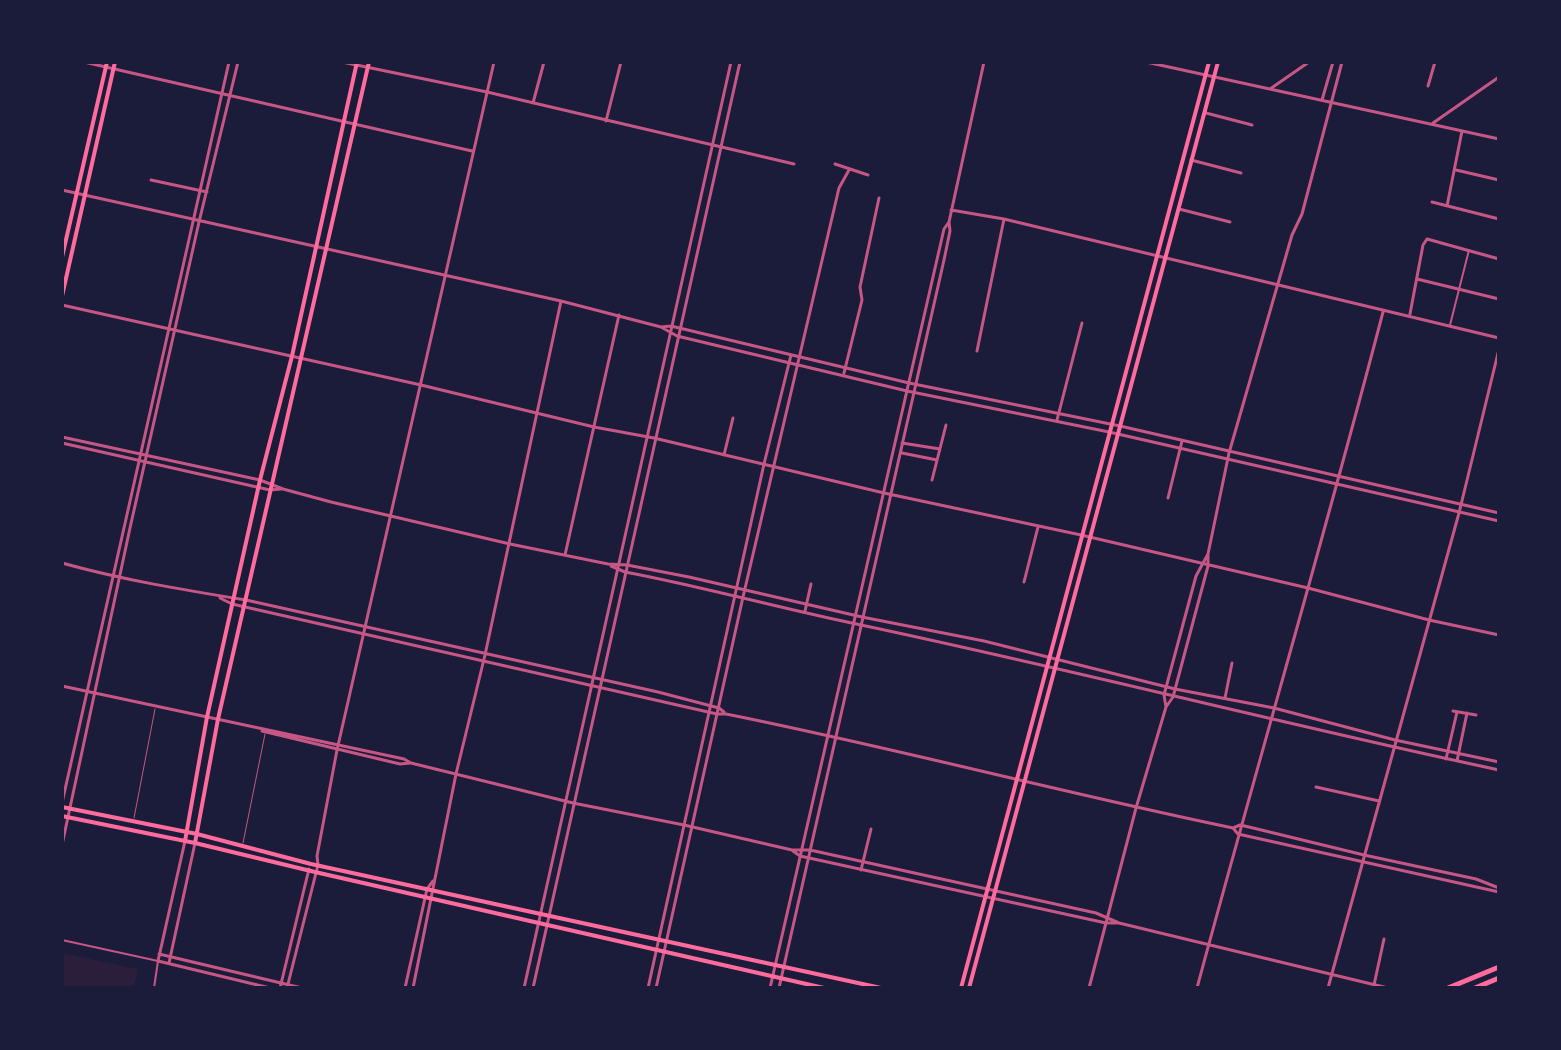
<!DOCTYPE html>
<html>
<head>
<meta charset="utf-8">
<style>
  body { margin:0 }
  #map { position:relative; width:1561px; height:1050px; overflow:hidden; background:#1b1b3a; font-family:Rubik,sans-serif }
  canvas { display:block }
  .frame { position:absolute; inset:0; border:64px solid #1b1b3a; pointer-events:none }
</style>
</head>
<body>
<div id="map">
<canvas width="1561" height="1050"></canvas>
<div class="frame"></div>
</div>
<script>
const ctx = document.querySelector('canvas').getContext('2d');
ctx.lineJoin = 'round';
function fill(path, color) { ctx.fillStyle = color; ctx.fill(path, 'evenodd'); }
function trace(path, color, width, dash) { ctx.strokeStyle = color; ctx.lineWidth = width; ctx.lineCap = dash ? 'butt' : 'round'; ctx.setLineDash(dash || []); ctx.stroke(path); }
fill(new Path2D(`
  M62 953 138 969 134 988H62Z`), '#2a1e3b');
trace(new Path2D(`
  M134 818 155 709
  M243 843 265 734`), '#c65784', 1);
trace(new Path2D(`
  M1450 325 1469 250
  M62 940 158 961 154 988`), '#c65784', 2);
trace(new Path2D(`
  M84 62 472 151
  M342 62 487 92 794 164
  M1146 62 1499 139
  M1428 86 1435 62
  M1270 89 1309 62
  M1322 100 1333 62
  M533 103 544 62
  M1206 113 1252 125
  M606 121 621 62
  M1433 123 1499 77
  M1191 160 1241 173
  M835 164 868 175
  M1456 170 1499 180
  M151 180 207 192
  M62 190 561 301 661 327 677 336 907 391 1109 432 1499 521
  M1432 202 1499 219
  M1447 206 1462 131
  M1179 209 1230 222
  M951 210 1004 219 1499 338
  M1417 279 1499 299
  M62 305 421 385 594 427 654 438 884 493 1081 535 1308 588 1429 620 1499 635
  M1410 314 1423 245 1427 239 1499 259
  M661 327 671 326 909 383 1120 426 1499 513
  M977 351 1004 219
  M844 373 862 300 860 287 879 198
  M1057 420 1082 323
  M62 437 260 480 283 489 331 502 510 544 608 564 627 565 689 577 862 617 984 641 1175 689 1274 708 1395 740 1499 762
  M62 443 270 490 281 489
  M902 443 940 449
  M902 453 937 460
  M724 455 733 418
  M932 480 946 425
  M1168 498 1182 441
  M565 555 619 315
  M62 563C123 580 184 590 246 600L658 692 719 708 724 712
  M611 566 625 572C705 587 782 609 861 625 1075 670 1286 725 1499 770
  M1024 582 1038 527
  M220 598 232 604 717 714H726C896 748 1063 793 1233 828L1240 825 1249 827 1364 855 1476 879 1499 888
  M805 611 811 584
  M62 686 404 759 411 763 573 803 684 825 792 850H810L1096 913 1119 923
  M1225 698 1232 663
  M1166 707 1164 695 1196 576 1208 554
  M1453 711 1476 715
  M262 731 400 764 410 763
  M1446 759 1457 712
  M1457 761 1467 713
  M1316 787 1379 801
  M62 803 229 62
  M1233 828 1238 834 1499 892
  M185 841 158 961 270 988
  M62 845 130 528 199 222 238 62
  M793 851 800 856 1106 923H1119L1388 988
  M861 870 871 829
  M159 954 302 988
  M169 963 195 843
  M1374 985 1384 939
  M280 988 309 869
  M287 988 318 865 317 856 337 750 494 62
  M405 988 427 889 433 881
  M413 988 456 774 485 655 561 301
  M524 988 731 62
  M533 988 740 62
  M648 988 764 464 791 355
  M656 988 743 597 839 188 849 170
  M770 988 944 229 949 222
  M779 988 944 260 950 231 949 222 984 62
  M1089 988 1136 808 1166 707 1173 697 1208 566V554L1229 453 1292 235 1302 214 1342 62
  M1197 988C1258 762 1324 538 1383 312
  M1328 988 1459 513 1499 349`), '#c65784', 3);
trace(new Path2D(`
  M62 257 107 62
  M62 296 115 62
  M62 807 197 834 311 864 881 988
  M62 816 195 843 315 872 824 988
  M185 841 207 717 260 480 292 356 357 62
  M195 843 218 719 369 62
  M961 988 1209 62
  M969 988 1218 62`), '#ff6b9d', 4);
trace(new Path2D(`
  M1448 988 1499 967
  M1475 988 1499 978`), '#ff6b9d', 5);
</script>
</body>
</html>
